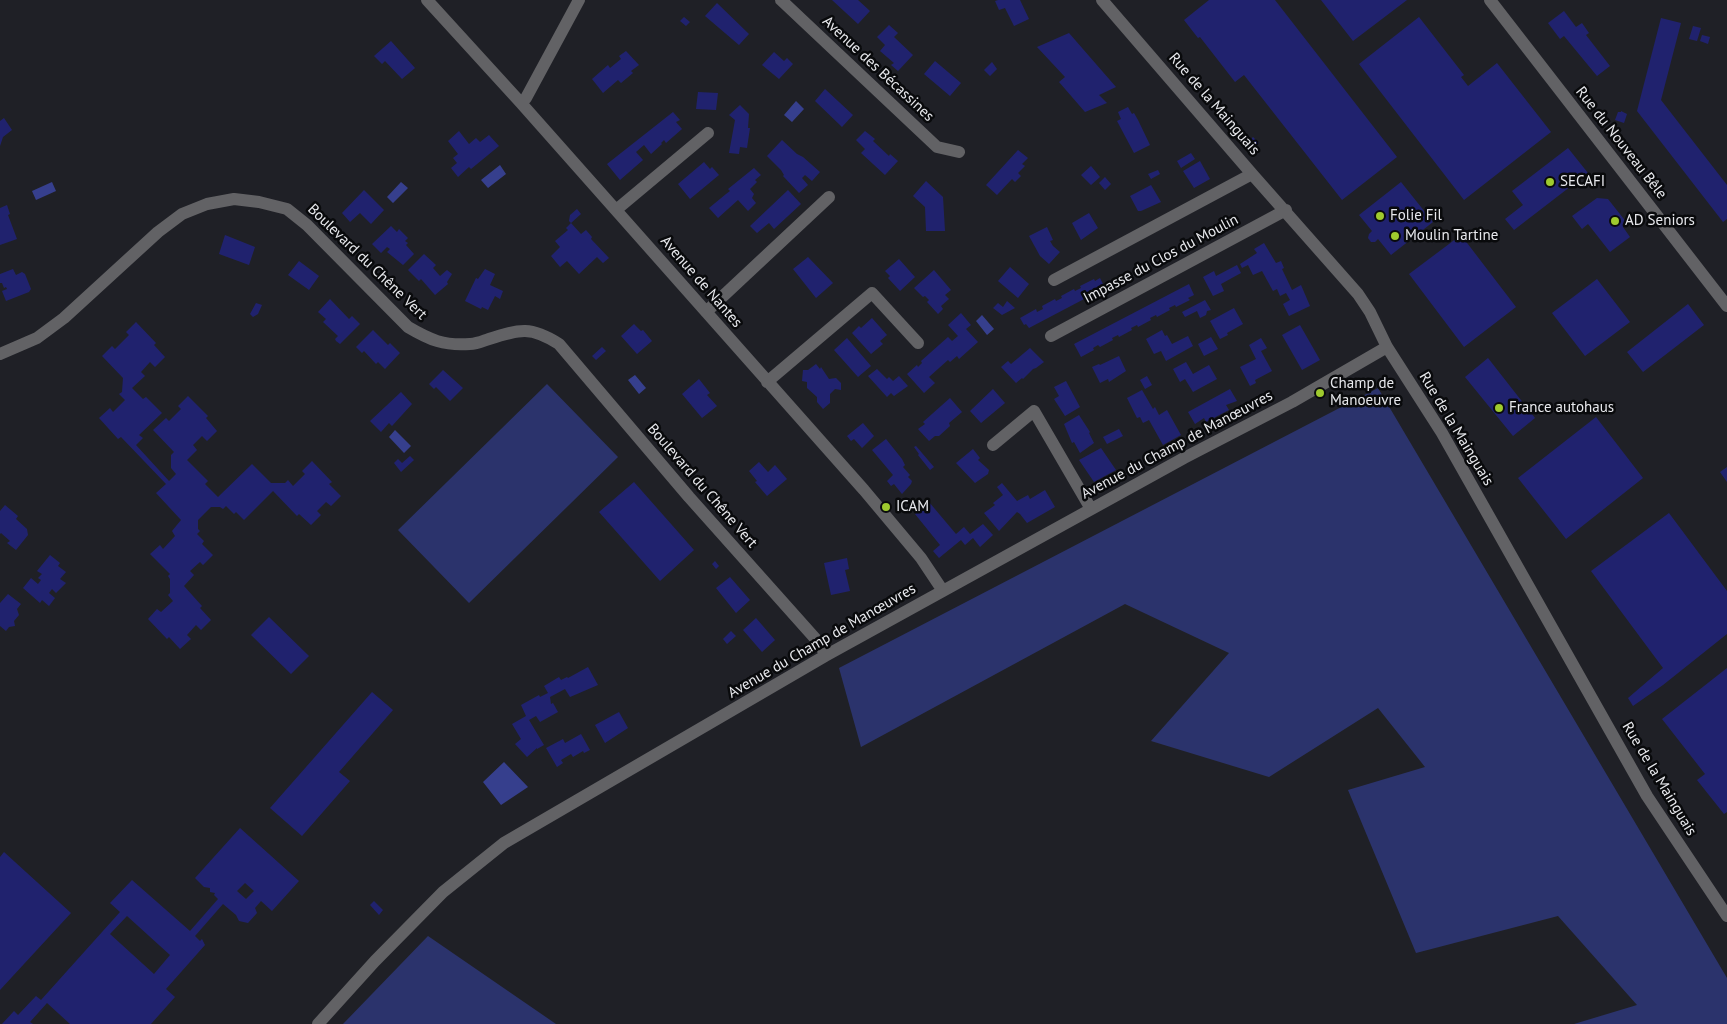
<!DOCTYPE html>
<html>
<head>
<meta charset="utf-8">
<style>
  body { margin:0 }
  canvas { display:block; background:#1f2026 }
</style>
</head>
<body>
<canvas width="1727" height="1024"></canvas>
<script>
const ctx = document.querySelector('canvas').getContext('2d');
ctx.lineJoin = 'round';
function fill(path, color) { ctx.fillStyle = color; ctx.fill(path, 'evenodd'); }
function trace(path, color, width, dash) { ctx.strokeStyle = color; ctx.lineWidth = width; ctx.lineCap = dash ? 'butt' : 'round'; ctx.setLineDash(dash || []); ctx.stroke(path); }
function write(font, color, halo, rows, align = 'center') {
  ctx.font = font + ' "PT Sans",sans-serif'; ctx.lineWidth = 5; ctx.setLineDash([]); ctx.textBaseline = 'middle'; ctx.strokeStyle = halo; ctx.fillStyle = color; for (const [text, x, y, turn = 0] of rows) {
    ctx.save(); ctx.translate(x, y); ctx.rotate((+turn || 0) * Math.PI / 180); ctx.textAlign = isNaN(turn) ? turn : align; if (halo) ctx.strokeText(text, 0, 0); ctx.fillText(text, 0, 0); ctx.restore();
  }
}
fill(new Path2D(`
  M547 384 618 457 469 603 398 530Z
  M1378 388 1727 978V1024H1574L1637 1005 1558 916 1416 953 1348 790 1425 767 1378 708 1269 777 1151 741 1229 653 1125 604 861 747 839 668Z
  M428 936 556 1024H343Z`), '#2b336c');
fill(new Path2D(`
  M796 101 804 109 792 122 784 115Z
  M500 165 506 174 488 188 481 180Z
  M52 182 56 191 36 200 32 191Z
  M401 182 408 188 393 203 387 197Z
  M982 315 994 329 987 335 976 321Z
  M635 375 646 388 639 394 628 380Z
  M395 430 411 446 404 453 389 437Z
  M504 762 528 787 501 805 483 782Z`), '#363f8d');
fill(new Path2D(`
  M832 0H858L870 11 858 24Z
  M998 0H1020L1029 19 1014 26 1005 8 999 10 995 1Z
  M1209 0H1275L1397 157 1342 200 1244 75 1235 82 1200 37 1198 38 1184 20Z
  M1321 0H1407L1353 41Z
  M717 3 749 34 739 45 705 16Z
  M1564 11 1576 27 1582 23 1589 33 1586 35 1610 66 1597 76 1564 36 1560 39 1548 23Z
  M684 17 690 22 686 26 680 21Z
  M1419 17 1464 75 1461 77 1468 86 1497 63 1551 132 1464 200 1359 64Z
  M1661 18 1681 23 1661 100 1727 185V219L1723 222 1637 111Z
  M889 25 898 33 894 37 913 55 898 71 891 65 894 63 880 51 885 45 877 37Z
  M1693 26 1701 28 1697 41 1689 39Z
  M1069 33 1116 87 1099 95 1107 103 1085 112 1059 82 1065 77 1037 47Z
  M1702 35 1710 37 1708 44 1700 41Z
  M391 41 415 68 402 79 385 61 382 64 374 56Z
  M626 51 639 65 631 71 633 73 621 83 618 80 603 93 592 79 608 65 610 68 621 59 619 56Z
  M774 52 784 61 787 58 793 64 779 79 762 65Z
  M935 61 961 83 950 96 924 74Z
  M992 62 997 69 990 76 984 70Z
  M825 89 853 115 842 127 815 101Z
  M698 92 718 93 716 110 696 109Z
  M740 105 749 114 748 128H750L747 148 740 147 739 154 729 153 735 120 729 115Z
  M1128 107 1132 114 1134 113 1138 120 1150 145 1134 153 1117 121 1121 119 1118 112Z
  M1621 111 1627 114 1624 123 1615 120 1618 112H1621Z
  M673 112 680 120 676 122 682 129 666 143 664 140 661 143 662 144 651 154 644 145 636 152 643 160 620 180 607 164Z
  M4 118 12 130 3 137 0 146V121Z
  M459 131 469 144 476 138 480 142 489 135 499 146 471 169 469 167 458 177 451 168 457 163 453 158 458 154 448 141Z
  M865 131 875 139 873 141 889 156 890 154 898 161 885 175 861 153 865 149 856 140Z
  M1253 137 1259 143 1255 146 1250 140Z
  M782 140 797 154 803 157 820 172 812 181 805 175 802 178 808 185 799 193 783 176 784 175 781 170 767 156Z
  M1568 148 1588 173 1514 230 1505 219 1523 205 1512 191Z
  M1018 150 1028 158 1022 164 1025 166 1018 173 1021 176 1015 182 1012 179 997 195 986 185Z
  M1191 153 1195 159 1181 168 1177 161Z
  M1200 161 1210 179 1194 188 1183 171Z
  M704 162 710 169 712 167 719 175 690 199 678 184Z
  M1091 166 1100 177 1091 185 1081 175Z
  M754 168 761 175 755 180 757 182 750 189 754 194 752 198 756 203 748 211 738 200 718 218 709 208 726 194 730 191 728 189Z
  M1158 170 1160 174 1151 179 1148 174Z
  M1105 177 1111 184 1105 190 1099 183Z
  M926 181 943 197 945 231H926L925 207 913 196Z
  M1401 182 1433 222 1391 255 1378 239 1375 242H1371L1368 238 1369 234 1372 231 1359 215Z
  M1151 185 1161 202 1141 211H1138L1130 196Z
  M364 190 384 210 371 224 360 213 350 222 342 213Z
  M788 190 801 204 774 229 769 223 757 233 750 226Z
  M1597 198 1608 199 1627 223 1623 227 1630 237 1610 252 1588 224 1582 229 1572 216Z
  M7 205 10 214 8 215 17 239 0 245V208Z
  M577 209 581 214 571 223 569 221 570 215Z
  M1089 213 1098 228 1081 240 1072 223Z
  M571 223 581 234 586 230 592 237 591 239 609 258 603 263 597 257 579 274 567 261 560 267 551 256 560 247 555 241 568 230 566 228Z
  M391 226 397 232 399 229 408 238 405 241 408 243 406 245 414 254 403 265 387 252 390 249 387 247 381 253 372 244Z
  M1047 227 1053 240 1050 241 1053 246 1060 252 1049 264 1040 256 1029 236Z
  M225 235 255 247 249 265 219 254Z
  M1461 235 1516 307 1464 347 1409 274Z
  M1264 243 1276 263 1281 261 1284 268 1282 269 1292 290 1301 285 1310 306 1289 316 1283 304 1290 300 1286 293 1280 296 1277 289 1273 291 1262 271 1253 275 1248 265 1242 268 1240 264 1257 253 1254 249Z
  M424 254 436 265 433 268 440 276 447 270 452 274 447 282 448 284 435 295 421 279 419 281 408 270Z
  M808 257 833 283 816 298 793 269Z
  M899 259 915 277 900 291 888 278 890 276 885 271Z
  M299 261 319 276 309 290 288 275Z
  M1237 265 1241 273 1221 284 1224 291 1213 296 1203 277 1214 271 1216 276Z
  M1010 267 1029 284 1018 298 998 281Z
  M13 269 16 275 22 272 25 274 31 289 29 292 6 301 2 291 7 289 6 287 4 288 2 283H0V274Z
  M485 269 495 274 490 285 503 291 500 299 495 296 488 310 482 307 481 309 465 301 476 278 478 279Z
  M934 270 951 290 945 295 949 299 941 306 943 309 938 314 927 302 929 300 925 296 923 297 914 288Z
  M1100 278 1105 288 1029 328 1026 324 1024 325 1020 318 1036 309 1037 312 1043 309 1042 306 1055 299 1056 301 1062 298 1061 296 1074 289 1075 291 1081 288 1080 286 1094 279 1095 281Z
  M1597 279 1630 322 1585 356 1552 313Z
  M1189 284 1194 295 1188 298 1190 300 1176 307 1175 305 1169 308 1170 310 1157 317 1156 315 1150 318 1151 320 1138 327 1137 325 1131 328 1132 330 1119 337 1118 335 1112 338 1113 340 1100 347 1098 345 1093 348 1094 350 1081 357 1074 344Z
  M330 299 349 319 352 316 360 324 340 344 336 341 335 339 338 336 323 322 326 319 318 312Z
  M1205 300 1211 310 1207 311 1206 315 1200 318 1197 311 1185 317 1182 312Z
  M1007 301 1015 308 1002 315 993 308 998 303 1003 307Z
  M256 303 262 305 258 314 253 317 250 314Z
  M1688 304 1704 325 1643 372 1627 352Z
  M1234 308 1243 324 1227 333 1228 335 1220 339 1210 321Z
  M961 313 971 325 966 329 978 342 959 359 957 356 950 362 948 360 929 377 935 383 924 393 907 374 917 365 918 367 922 363 921 361 948 337 952 341 958 336 948 325Z
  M872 318 887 335 880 341 883 344 871 354 852 333 859 326 861 328Z
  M136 322 156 343 154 345 165 357 155 367 150 362 141 372 145 376 132 388 143 399 146 397 162 413 139 435 143 438 136 445 169 481 176 474 171 468V455L174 452 153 430 166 418 169 421 181 409 178 406 188 396 208 416 206 418 217 431 207 441 202 436 193 445 197 450 187 460 208 481 205 484 218 497 252 464 271 483H285L288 480 293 486 305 474 302 471 312 461 332 482 329 484 341 496 331 506 326 502 317 511 321 515 311 525 299 514 297 516 273 491 244 520 236 512 234 514 226 506 223 509 220 507H211L198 520V529L200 531 197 534 204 541 202 544 213 555 203 565 200 562 190 571 194 575 184 586 202 606 200 608 211 620 201 630 196 625 187 635 191 639 180 649 169 637 167 639 148 619 157 609 161 612 173 601 168 595 170 593V579L168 576 170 574 150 554 160 545 163 549 175 536 172 531 181 520 156 493 166 484 121 437 118 439 99 418 110 408 113 412 125 400 119 394 122 392 123 378 102 356 112 346 115 349 129 335 126 332Z
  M634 324 641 331 643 330 652 341 637 354 621 336Z
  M1300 325 1320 360 1302 370 1282 335Z
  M373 330 388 345 390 343 400 353 385 369 378 362 376 364 364 351 362 353 356 347Z
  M1162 330 1165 336 1167 335 1172 344 1188 336 1193 346 1166 361 1161 351 1154 354 1146 339Z
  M1211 337 1218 349 1204 356 1198 344Z
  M847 338 871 366 858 377 834 350Z
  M1261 338 1267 348 1261 351 1272 371 1255 380 1256 383 1250 386 1240 367 1256 359 1249 345Z
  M602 347 606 351 596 360 592 356Z
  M1030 348 1044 362 1036 368 1033 369 1023 379 1022 378 1016 383 1001 367 1008 361 1011 364Z
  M1119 356 1126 371 1109 382 1108 379 1100 383 1092 367 1099 364 1100 365Z
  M1488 358 1535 418 1513 436 1465 377Z
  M1186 362 1193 374 1209 365 1217 379 1193 392 1185 379 1180 382 1173 369Z
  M816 364 820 369 821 367 829 379 836 378 841 383V390L835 389 830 394V403L823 409 817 402V397L807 388V382L802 381 803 370H808Z
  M877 369 887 379 889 377 893 381 899 376 908 386 894 396 891 393 887 397 868 376Z
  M443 370 463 388 450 401 436 387 434 389 429 384Z
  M1147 376 1152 385 1145 389 1140 380Z
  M699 379 710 393 707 395 717 406 702 418 682 394Z
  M1066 381 1080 407 1065 416 1054 399 1059 396 1054 387Z
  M993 389 1005 403 981 423 970 411Z
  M1230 389 1237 401 1226 405 1229 410 1206 422 1204 418 1195 424 1188 412Z
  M1142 390 1153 409 1155 407 1159 415 1167 410 1181 435 1163 445 1149 420 1143 423 1140 417 1137 418 1127 398Z
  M401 392 412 404 392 426 389 423 381 432 370 421Z
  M950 398 962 412 949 423 950 426 939 436H935L929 441 918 429 925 424 923 422Z
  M1079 415 1090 432 1089 433 1094 443 1080 453 1074 442 1072 443 1064 424Z
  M1596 417 1643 478 1566 539 1518 478Z
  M863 423 874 436 862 448 854 439 851 441 847 436Z
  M1119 429 1123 436 1107 444 1103 437Z
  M886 439 902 459 905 465 903 467 910 475 908 477 912 481 911 484 902 494 894 484 891 486 887 481 893 475 872 450Z
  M916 446 934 467 930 470 918 455 919 454 914 447Z
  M1101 448 1116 470 1094 482 1079 460Z
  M973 449 980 458 978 460 989 470 988 474 975 483 956 463Z
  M410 456 414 460 401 472 394 463 398 459 402 463Z
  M759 462 768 472 775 465 787 479 767 496 755 482 757 481 749 471Z
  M1727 467V482L1720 472Z
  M634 482 694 550 660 581 599 512Z
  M1002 483 1017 501 1028 495 1030 499 1045 490 1055 507 1027 523 1020 514 1017 512 999 531 984 513 995 505 993 503 1003 495 997 487Z
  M929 502 956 534 964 527 970 534 983 524 993 535 980 547 973 538 965 545 961 540 939 558 933 551 940 545 915 514Z
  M5 505 18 516 16 519 27 529 28 535 16 550 7 543 10 541 1 533 0 534V511Z
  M1669 513 1727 591V634L1663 685 1633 706 1628 698 1663 668 1591 571Z
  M50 555 60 563 58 566 66 572 60 579 66 583 56 593 52 589 49 593 55 598 49 606 42 600 40 603 23 588 31 578 38 584 41 580 38 578 42 574 37 571Z
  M847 558 849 569 845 570 850 591 831 595 824 563Z
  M715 561 719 566 716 569 712 564Z
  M730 577 750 600 736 613 716 588Z
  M8 594 21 604 17 609 19 615 14 621 15 626 9 627 6 631 0 626V603Z
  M269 617 309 656 291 674 251 635Z
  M756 618 775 640 762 652 743 630Z
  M731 631 736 636 727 644 723 639Z
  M588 667 598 685 570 697 565 689 550 697 551 704 553 703 558 712 540 722 536 716 529 720 544 745 537 749V748L527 757 515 744 521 739 512 724 526 716 521 705 539 695 540 697 548 693 544 686 559 677 561 680 567 677 568 678Z
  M1727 668V812L1724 814 1697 780 1705 774 1662 719Z
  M372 692 393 710 339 772 350 781 302 836 270 808Z
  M619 712 628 728 605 743 595 725Z
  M581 734 590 750 584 753 583 751 573 757 571 754 561 760 563 763 557 767 546 748 563 739 565 743Z
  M240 828 299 881 272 911 261 901 255 908 257 913 248 923 239 921 236 915 223 904 195 936 200 941 202 939 205 945 166 989 175 997 151 1024H70L47 1003 30 1022 33 1024H2L14 1011 18 1015 36 996 41 1000 120 912 110 903 132 880 190 931 218 899 214 895 215 893 210 892V888L204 887 195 878ZM245 883 254 891 246 899 237 891ZM127 916 170 955 154 974 110 934Z
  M4 852 71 913 0 990V857Z
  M374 901 383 910 379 915 370 905Z`), '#20226e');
trace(new Path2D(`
  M427 0 521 103 864 490 921 558 943 591
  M781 0 937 147 959 152
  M1102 0 1252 174 1358 294 1370 312 1387 347 1442 433 1647 796 1727 916
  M1490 0 1727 306
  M521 103 526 98 579 0
  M616 210 708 133
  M1054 280 1252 174
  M706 312 829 197
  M1051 336 1286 210
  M0 354 37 338 64 318 158 232 182 214 207 204 234 199 259 202 287 209 307 225 408 327C430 340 444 346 470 344 477 344 483 341 489 339 520 329 531 326 559 344L689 497 821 645 825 656
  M767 382 872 293 918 343
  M993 445 1034 411 1091 509
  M318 1024 375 961 443 892 504 843 825 656 1184 458 1292 402 1387 347`), '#626265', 12);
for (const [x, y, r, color] of [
  [1550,182,5,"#9fca2e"],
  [1380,216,5,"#9fca2e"],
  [1615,221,5,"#9fca2e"],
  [1395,236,5,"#9fca2e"],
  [1320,393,5,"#9fca2e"],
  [1499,408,5,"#9fca2e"],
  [886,507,5,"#9fca2e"]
]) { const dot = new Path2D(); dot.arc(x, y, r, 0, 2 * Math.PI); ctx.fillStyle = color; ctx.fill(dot); trace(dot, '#090a0c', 2); }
write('15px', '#e8e9ed', '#090a0c', [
  ["Avenue des Bécassines",878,69,43],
  ["Rue de la Mainguais",1214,104,49],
  ["Rue du Nouveau Bêle",1621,143,52],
  ["Impasse du Clos du Moulin",1161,259,-28],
  ["Boulevard du Chêne Vert",367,262,44],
  ["Avenue de Nantes",701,282,49],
  ["Rue de la Mainguais",1456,429,59],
  ["Avenue du Champ de Manœuvres",1177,445,-28],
  ["Boulevard du Chêne Vert",702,486,49],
  ["Avenue du Champ de Manœuvres",822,641,-30],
  ["Rue de la Mainguais",1659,779,59]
]);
write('15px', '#e8e9ed', '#090a0c', [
  ["SECAFI",1560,182],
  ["Folie Fil",1390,216],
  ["AD Seniors",1625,221],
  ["Moulin Tartine",1405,236],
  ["Champ de",1330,384],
  ["Manoeuvre",1330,401],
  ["France autohaus",1509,408],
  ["ICAM",896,507]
], 'left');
</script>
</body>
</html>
